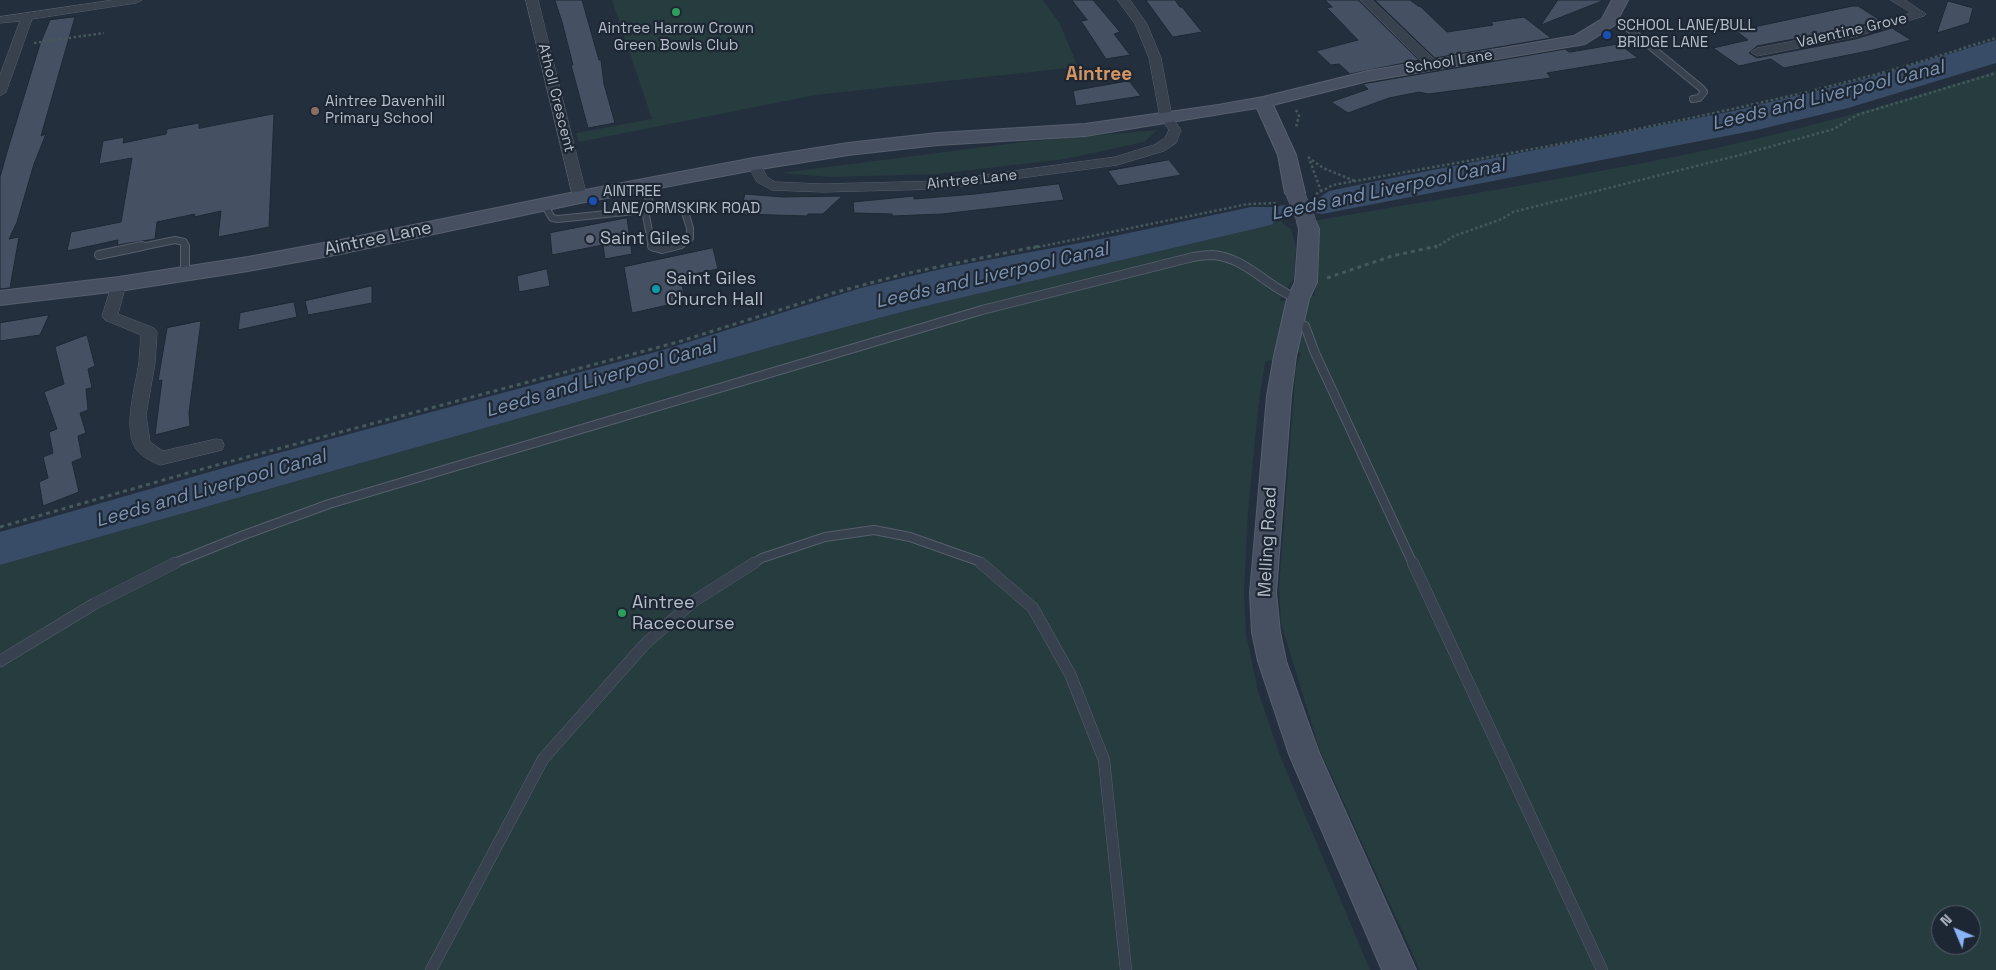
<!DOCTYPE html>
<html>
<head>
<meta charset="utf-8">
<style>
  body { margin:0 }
  #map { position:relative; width:1996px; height:970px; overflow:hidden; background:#242f3e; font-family:"Space Grotesk",sans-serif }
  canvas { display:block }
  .north { position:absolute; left:1931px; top:905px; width:50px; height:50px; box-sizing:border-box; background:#1d2633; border:1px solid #59626f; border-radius:50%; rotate:315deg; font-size:14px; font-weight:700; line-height:20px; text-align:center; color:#b4bcc9 }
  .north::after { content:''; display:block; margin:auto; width:18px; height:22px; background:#8ab4f8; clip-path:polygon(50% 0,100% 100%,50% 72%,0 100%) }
</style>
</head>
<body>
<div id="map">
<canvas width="1996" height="970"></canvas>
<div class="north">N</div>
</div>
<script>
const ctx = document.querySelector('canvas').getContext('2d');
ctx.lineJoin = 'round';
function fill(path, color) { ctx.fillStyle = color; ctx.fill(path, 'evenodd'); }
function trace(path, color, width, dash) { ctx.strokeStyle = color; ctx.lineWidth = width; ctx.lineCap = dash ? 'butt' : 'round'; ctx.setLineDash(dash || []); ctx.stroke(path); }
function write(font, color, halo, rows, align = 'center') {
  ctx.font = font + ' "Space Grotesk",sans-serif'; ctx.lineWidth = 4.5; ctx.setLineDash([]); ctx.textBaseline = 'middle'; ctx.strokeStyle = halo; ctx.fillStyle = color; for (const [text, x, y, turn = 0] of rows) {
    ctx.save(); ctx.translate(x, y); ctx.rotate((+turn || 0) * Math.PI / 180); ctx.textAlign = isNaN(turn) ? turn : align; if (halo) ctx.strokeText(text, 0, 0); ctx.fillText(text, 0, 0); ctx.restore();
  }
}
fill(new Path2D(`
  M612 0H1043L1060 24 1078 67 815 95 579 142 576 133 652 119Z
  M1996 71V970H1420L1319 748 1281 623 1279 587 1296 368 1301 352 1265 362 1258 409 1248 512 1244 592 1246 634 1258 691 1279 753 1370 970H0V565L775 346 913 309 1271 225 1281 219 1283 224 1291 229 1296 248 1294 278 1279 301 1314 296C1321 267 1320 250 1312 221 1445 198 1580 177 1712 149 1808 128 1902 101 1996 71ZM1941 915H1971V945H1941Z
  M1157 130 1144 142 1065 159 937 174 830 177 781 173 1023 142Z`), '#263c3f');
fill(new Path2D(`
  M1996 40V63L1848 108 1757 130 1322 214C1307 211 1283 215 1271 225L913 309 775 346 0 565V532L241 463 663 350 861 288 950 267 1096 240 1251 207H1272L1316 200 1329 191 1382 180 1734 111 1865 79Z`), '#394c67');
const building = new Path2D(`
  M555 0H582L599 60H601L604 84 615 123 588 128 571 65H573L562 22Z
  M1072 0H1093L1120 32 1114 34 1130 55 1106 59 1081 21 1087 20Z
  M1146 0H1175L1180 7H1182L1202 32 1173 37Z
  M1325 0H1358L1419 60 1350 74 1339 64 1331 65 1316 51 1358 40 1327 8 1332 7Z
  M1375 0H1410L1418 6 1421 7 1447 32 1493 25 1491 22 1524 17 1551 38 1435 58Z
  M1558 0H1602V1L1541 25Z
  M1948 1 1973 8 1969 23 1937 33Z
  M1853 6H1858L1880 20 1852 28 1757 46 1749 53 1757 58 1855 39 1892 28 1911 40 1873 50 1784 68 1771 59 1739 66 1713 48 1748 40 1736 31Z
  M75 17 41 136 46 134 34 164 17 222 9 239 19 237 10 288 0 289V177L7 152 40 44 50 20Z
  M1619 44 1638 58 1547 73 1551 78 1428 94 1419 92 1389 98 1348 113 1331 102 1368 89 1363 84 1368 83 1565 49 1569 52Z
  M1129 81 1141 96 1076 106 1073 91Z
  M274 114 269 227 218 237 221 211 194 217 195 214 157 222 155 239 117 245 118 240 67 251 71 232 121 222 132 158 99 164 103 141 124 137 123 143 166 134 167 129 199 123V128Z
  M1169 160 1181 175 1118 186 1108 171Z
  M1059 184 1064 200 942 214 892 216V214L854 213 853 202 914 196V199L975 194Z
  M745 194 783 197 842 196 823 214H808L807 216 741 214Z
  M627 218 632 254 605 259 603 245 552 255 550 233Z
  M713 248 718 269 680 277 686 301 632 313 624 267Z
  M547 269 550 286 519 292 517 276Z
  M372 286V303L308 315 305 301Z
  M294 302 297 317 238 330 240 313Z
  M49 315 40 335 0 341V323Z
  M201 321 189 413 190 426 155 435 162 380 158 381 167 328Z
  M87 335 95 366 88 369 92 388 86 389 88 410 80 413 86 433 78 436 82 458 72 462 79 492 43 506 39 482 48 478 43 457 53 453 49 432 57 429 44 392 64 384 55 347Z`);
fill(building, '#455162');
trace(building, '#1f2835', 1);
const laneFar2 = new Path2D(`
  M1612 15 1701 88 1704 92 1699 98 1693 99
  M644 185 652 209
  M544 204 552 218 558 219 645 210
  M645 210 652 247 654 248
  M645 210 678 204 683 206 690 228V238L681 245 669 248
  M136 248 175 240 184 242 186 248`);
const laneFar1 = new Path2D(`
  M652 246 662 249 674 246
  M99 255 142 246
  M185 274V246
  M1293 322 1305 326 1315 353 1413 564
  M172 564 244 535 329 504 982 310 1193 257C1199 256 1206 255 1212 255 1246 257 1268 288 1298 299
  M752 564 762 558 825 537 874 530 910 537 978 561 982 564`);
const lane = new Path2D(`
  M981 563 1033 608 1070 674 1104 760 1126 970
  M1413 563 1602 970
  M0 661 94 604 175 563
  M431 970 543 759 645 644 694 601 754 563`);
const street = new Path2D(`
  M113 0H142L136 3 32 19 6 92 0 96V75L20 21 0 23V17Z
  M526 0H538L587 197 585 200 580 201 573 197Z
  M1118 0H1130L1147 24 1161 58 1172 117 1181 130 1176 143 1164 151 1117 165 940 189 822 192 772 190 757 182 747 164 754 160 759 161 767 177 775 182 822 184 940 181 1115 157 1154 145 1165 138 1169 130 1160 117 1149 58 1135 24Z
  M1360 0H1372L1436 61 1438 64 1436 67H1428Z
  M1891 0H1905L1926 14 1924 16 1854 37 1757 56 1751 52 1757 48 1852 30 1911 13Z
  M119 279 124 281 126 284 118 314 154 328 157 332 155 363 146 415 150 442 163 451 216 439 222 440 224 445 222 450 160 465C152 462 139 455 135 447 123 426 136 385 139 362 140 353 140 344 141 335L105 320 102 316 112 284 114 281Z`);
const secondary = new Path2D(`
  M1612 0H1628L1615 25 1585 44 1368 81 1273 105 1296 155 1305 193 1302 197 1295 199 1288 197 1285 193 1278 155 1257 108 1085 136 938 145 848 155 754 170 580 203 340 254 248 271 119 291 0 305V291L119 277 248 257 340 240 580 191 754 158 848 143 938 133 1085 124 1218 105 1263 97 1368 71 1574 36 1602 19Z
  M1307 216 1314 218 1319 229 1317 282 1309 299 1296 356 1291 396 1276 593 1280 632 1286 661 1319 753 1416 970H1382L1289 754 1258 661 1252 632 1250 593 1267 396 1274 356 1287 299 1295 282 1299 229 1297 222 1300 218Z`);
trace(laneFar2, '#565f6c', 8);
trace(laneFar1, '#565f6c', 10);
trace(lane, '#565f6c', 12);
trace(street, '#565f6c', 1);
trace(secondary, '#565f6c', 2);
trace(new Path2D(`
  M34 43 104 33
  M1296 110 1299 116 1296 127
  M1308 157 1323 168 1355 181
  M1310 161 1321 191
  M1316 194 1333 185C1511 153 1690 123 1866 77 1910 66 1953 51 1996 38
  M1033 248 1248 204 1278 203
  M1435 248 1454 236 1502 219 1513 212 1740 155 1834 129 1857 115 1996 73`), '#44595c', 2.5, [2.5, 2.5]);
trace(new Path2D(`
  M1327 278 1392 256 1437 246
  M0 527 195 471 678 342 833 293 904 274 1039 246`), '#44595c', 3, [4, 4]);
trace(laneFar2, '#38414e', 6);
trace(laneFar1, '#38414e', 8);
trace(lane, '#38414e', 11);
fill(street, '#38414e');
fill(secondary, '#465061');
const secondaryBridge = new Path2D(`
  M1295 193 1307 222`);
trace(secondaryBridge, '#565f6c', 19, []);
trace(secondaryBridge, '#465061', 18);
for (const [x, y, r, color] of [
  [676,12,5,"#2e9e5b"],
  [1607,35,5,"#1a4fb4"],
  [315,111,5,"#8d6e63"],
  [593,201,5,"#1a4fb4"],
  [590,239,5,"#6b7280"],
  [656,289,5,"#0f9aa8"],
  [622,613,5,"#2e9e5b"]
]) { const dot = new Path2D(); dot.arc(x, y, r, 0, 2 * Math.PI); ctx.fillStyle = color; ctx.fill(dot); trace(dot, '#1d2633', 2); }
write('15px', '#b4bcc9', '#1d2633', [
  ["SCHOOL LANE/BULL",1617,26],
  ["BRIDGE LANE",1617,43],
  ["Aintree Harrow Crown",676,29,"center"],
  ["Green Bowls Club",676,46,"center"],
  ["Aintree Davenhill",325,102],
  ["Primary School",325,119],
  ["AINTREE",603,192],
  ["LANE/ORMSKIRK ROAD",603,209]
], 'left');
write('15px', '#b4bcc9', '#1d2633', [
  ["Valentine Grove",1852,31,-13],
  ["School Lane",1449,62,-9],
  ["Atholl Crescent",556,98,76],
  ["Aintree Lane",972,180,-6]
]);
write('18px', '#b4bcc9', '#1d2633', [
  ["Aintree Lane",378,239,-12],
  ["Melling Road",1268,542,-87]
]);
write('18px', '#b4bcc9', '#1d2633', [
  ["Saint Giles",600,239],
  ["Saint Giles",666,279],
  ["Church Hall",666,300],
  ["Aintree",632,603],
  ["Racecourse",632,624]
], 'left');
write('bold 19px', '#d59563', '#1d2633', [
  ["Aintree",1099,75]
]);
write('italic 19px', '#7c92b1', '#1d2633', [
  ["Leeds and Liverpool Canal",1828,96,-14],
  ["Leeds and Liverpool Canal",1388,190,-12],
  ["Leeds and Liverpool Canal",992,276,-13],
  ["Leeds and Liverpool Canal",601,379,-16],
  ["Leeds and Liverpool Canal",211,489,-16]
]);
</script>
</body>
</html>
